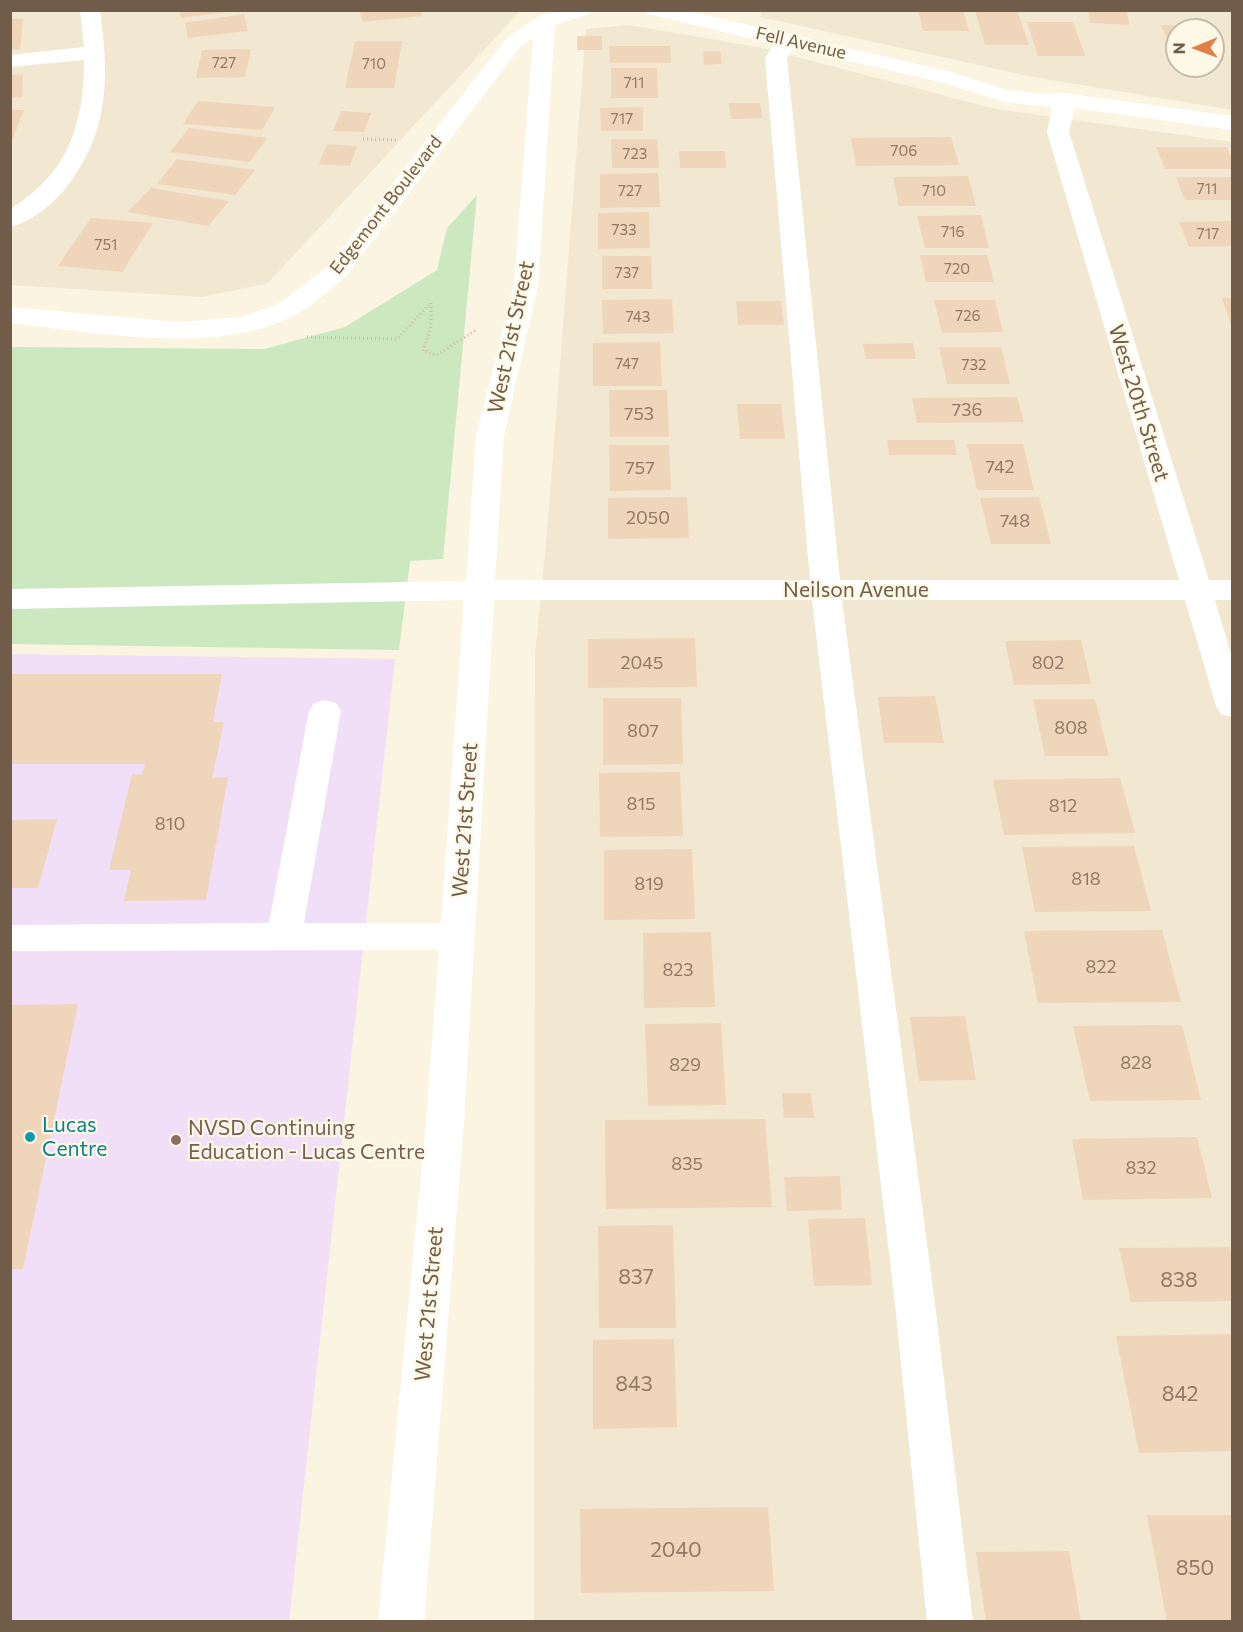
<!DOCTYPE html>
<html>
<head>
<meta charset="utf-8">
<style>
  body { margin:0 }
  #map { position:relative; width:1243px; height:1632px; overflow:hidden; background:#fbf4e1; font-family:Commissioner,sans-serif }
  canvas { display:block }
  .frame { position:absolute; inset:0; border:12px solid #715c49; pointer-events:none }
  .north { position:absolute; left:1165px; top:18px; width:60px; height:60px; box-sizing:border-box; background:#fef8e7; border:2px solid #c6baa8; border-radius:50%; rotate:269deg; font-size:16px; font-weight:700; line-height:24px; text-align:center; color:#715c49 }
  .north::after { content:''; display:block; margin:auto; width:21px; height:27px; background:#e17e4a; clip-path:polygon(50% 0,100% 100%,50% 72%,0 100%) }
</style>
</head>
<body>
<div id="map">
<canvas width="1243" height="1632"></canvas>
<div class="frame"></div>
<div class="north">N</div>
</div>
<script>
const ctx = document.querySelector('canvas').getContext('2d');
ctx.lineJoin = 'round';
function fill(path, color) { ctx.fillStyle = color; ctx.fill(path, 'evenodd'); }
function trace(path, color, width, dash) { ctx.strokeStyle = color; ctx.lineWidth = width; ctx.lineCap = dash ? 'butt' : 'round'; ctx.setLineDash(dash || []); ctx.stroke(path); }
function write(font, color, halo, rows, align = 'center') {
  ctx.font = font + ' Commissioner,sans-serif'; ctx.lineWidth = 4.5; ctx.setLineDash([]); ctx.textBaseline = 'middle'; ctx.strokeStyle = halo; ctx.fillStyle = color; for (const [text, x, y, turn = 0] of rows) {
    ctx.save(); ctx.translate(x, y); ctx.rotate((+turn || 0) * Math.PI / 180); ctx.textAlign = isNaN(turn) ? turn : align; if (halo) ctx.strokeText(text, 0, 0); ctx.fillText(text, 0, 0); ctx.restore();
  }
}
fill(new Path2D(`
  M762 10 1232 11V110L1033 77 760 17ZM1177 30H1213V66H1177Z
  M10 11H520L268 283 202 297 11 285Z
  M628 25 758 47 996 109 1232 142V1621L534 1622 535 654 547 533 586 29Z`), '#f2e7d0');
fill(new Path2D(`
  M11 654 395 659 289 1621 11 1622Z`), '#f1def7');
fill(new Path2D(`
  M477 195 443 559 410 561 399 650 11 644 10 347 264 349 345 327 437 270 447 228Z`), '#cce8c1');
fill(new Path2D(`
  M179 10H227V12L181 18Z
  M359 10H420L422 16 363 22Z
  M918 10H963L969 31H923Z
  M975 10H1017L1029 45H985Z
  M1088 10H1127L1129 25 1090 23Z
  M244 14 248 31 188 38 185 23Z
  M10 19H23L20 49 10 50Z
  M1027 22H1073L1085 56H1038Z
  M1161 25H1202L1205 30H1177V62Z
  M577 36H602V50H577Z
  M355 41H402L394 88H345Z
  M609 46H670L671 63H610Z
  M251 49 245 77 196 78 202 50Z
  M703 51H720L722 64 704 65Z
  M611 68H657L658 98H611Z
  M23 74 22 97 10 98V75Z
  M198 101 275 107 262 130 183 124Z
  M729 103H760L762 118 731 119Z
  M643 107V131H601L600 108Z
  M10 110H24L11 143H10Z
  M341 111 371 113 364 132 333 131Z
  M189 128 267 138 250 162 170 152Z
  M951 137 959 165 856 166 851 138Z
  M611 139H657L659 168H612Z
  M327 144 357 146 350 166 319 164Z
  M1156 147H1227L1232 159V169H1165Z
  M679 151H725L726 168H680Z
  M177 159 255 170 235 195 157 184Z
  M658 173 660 207 600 208V174Z
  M968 176 976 206H899L893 177Z
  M1176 177H1232V200H1185Z
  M151 188 229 201 208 226 128 212Z
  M649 212 650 248 598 249V213Z
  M981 215 989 248H925L917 216Z
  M91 218 153 223 122 272 58 266Z
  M1232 221V246L1189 247 1179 222Z
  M920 255H987L994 282H926Z
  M602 256H651L652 289H602Z
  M1222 298H1232V327Z
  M672 299 674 333 603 334 602 300Z
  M934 300H995L1003 332 942 333Z
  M736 301H781L784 325H738Z
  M660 342 662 386H593V343Z
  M913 343 916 359H866L863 344Z
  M939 347H1001L1010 384H947Z
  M609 390H667L669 437H610Z
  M1017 397 1024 422 917 423 912 398Z
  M737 404H781L785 439H740Z
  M887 440H954L957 455H889Z
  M967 444H1023L1034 490H977Z
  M609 445H669L671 490 610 491Z
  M687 497 689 538 608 539V498Z
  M1039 497 1051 544H991L980 498Z
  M695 638 697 687 588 688V639Z
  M1081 640 1091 684 1014 685 1005 641Z
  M10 674H222L213 722H224L212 778 228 777 206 900 124 901 131 870H109L132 774 142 775 145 764H10Z
  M935 696 944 743H884L878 697Z
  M603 698H681L683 764 603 765Z
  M1033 699H1095L1109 756H1045Z
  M680 772 683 836 600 837 599 773Z
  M1120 778 1135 833 1004 835 993 780Z
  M57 819 38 888H10V820Z
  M1134 846 1151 911 1035 912 1022 847Z
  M692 849 695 919 604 920V850Z
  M1162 930 1181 1002 1038 1003 1024 931Z
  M711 932 715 1007 644 1008 643 933Z
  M78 1004 23 1269H10V1005Z
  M965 1016 976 1080 919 1081 910 1017Z
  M721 1023 726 1105 648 1106 645 1024Z
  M1182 1025 1201 1100 1090 1101 1073 1026Z
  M782 1093H811L814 1118H784Z
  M765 1119 772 1207 606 1209 605 1120Z
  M1197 1137 1212 1198 1083 1200 1072 1139Z
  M840 1176 842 1210 787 1211 784 1177Z
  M865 1218 872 1285 814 1286 808 1219Z
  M673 1225 676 1328H599L598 1226Z
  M1230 1247 1232 1258V1301L1131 1302 1119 1248Z
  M1232 1334V1451L1139 1453 1116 1336Z
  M674 1339 677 1427 593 1429V1340Z
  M768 1507 774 1591 581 1593 580 1509Z
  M1147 1515H1232V1622H1167Z
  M1069 1551 1081 1622H986L976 1552Z`), '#efd6ba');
trace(new Path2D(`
  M363 139 396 140
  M431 303V326L423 351 437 355 476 330
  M307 337 397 339 431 303`), '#d4b99e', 3, [1, 3]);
fill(new Path2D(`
  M80 10H100C109 78 110 131 66 188 53 204 31 222 10 227V209C68 174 84 125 84 60L10 67V55L84 47Z
  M558 10H592L589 14 555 25 538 285 504 436 495 580H810L765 58 774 44 648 14 645 10H684L947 71 1005 89 1033 93H1064L1232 116V130L1074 108 1069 132 1209 580H1232V600H1215L1232 657V717L1221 714 1216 706 1185 600H842L935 1304 973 1622H927L895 1304 812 600H494L464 1121 424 1622H378L426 1121 439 950 10 951V925L269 923 309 711 314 703 325 700 336 703 341 711 304 923H441L464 600 10 609V589L466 581 476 436 514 285 533 38 521 46 346 276C328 292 309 309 287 319 208 355 94 332 10 323V307L178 322 241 317 280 303 328 266 507 38 538 17ZM793 48 940 82 1004 102 1052 107 1047 132 1179 580H840L787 58Z`), '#fff');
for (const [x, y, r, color] of [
  [30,1137,6,"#0f9aa8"],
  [176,1140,6,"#8d6e63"]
]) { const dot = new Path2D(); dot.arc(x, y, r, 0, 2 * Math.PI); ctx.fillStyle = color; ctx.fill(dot); trace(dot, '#fef8e7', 2); }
write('15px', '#907a65', null, [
  ["727",224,63],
  ["710",374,64],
  ["711",634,83],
  ["717",622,119],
  ["706",904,151],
  ["723",635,154],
  ["711",1207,189],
  ["727",630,191],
  ["710",934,191],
  ["733",624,230],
  ["716",953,232],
  ["717",1208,234],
  ["751",106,245],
  ["720",957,269],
  ["737",627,273],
  ["726",968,316],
  ["743",638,317],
  ["747",627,364],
  ["732",974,365]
]);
write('18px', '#715c49', '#fef8e7', [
  ["Fell Avenue",801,43,13],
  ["Edgemont Boulevard",386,205,-52]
]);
write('18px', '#907a65', null, [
  ["736",967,410],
  ["753",639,414],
  ["742",1000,467],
  ["757",640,468],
  ["2050",648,518],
  ["748",1015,521],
  ["2045",642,663],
  ["802",1048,663],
  ["808",1071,728],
  ["807",643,731],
  ["815",641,804],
  ["812",1063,806],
  ["810",170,824],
  ["818",1086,879],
  ["819",649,884],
  ["822",1101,967],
  ["823",678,970],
  ["828",1136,1063],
  ["829",685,1065],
  ["835",687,1164],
  ["832",1141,1168]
]);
write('21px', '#715c49', '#fef8e7', [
  ["West 21st Street",511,337,-78],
  ["West 20th Street",1139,403,73],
  ["Neilson Avenue",856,590],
  ["West 21st Street",465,820,-86],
  ["West 21st Street",429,1304,-85]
]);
write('21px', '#0d838f', '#fef8e7', [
  ["Lucas",42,1125],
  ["Centre",42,1149]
], 'left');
write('21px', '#785e54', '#fef8e7', [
  ["NVSD Continuing",188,1128],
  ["Education - Lucas Centre",188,1152]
], 'left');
write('21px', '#907a65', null, [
  ["837",636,1277],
  ["838",1179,1280],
  ["843",634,1384],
  ["842",1180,1394],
  ["2040",676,1550],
  ["850",1195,1568]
]);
</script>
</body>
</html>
